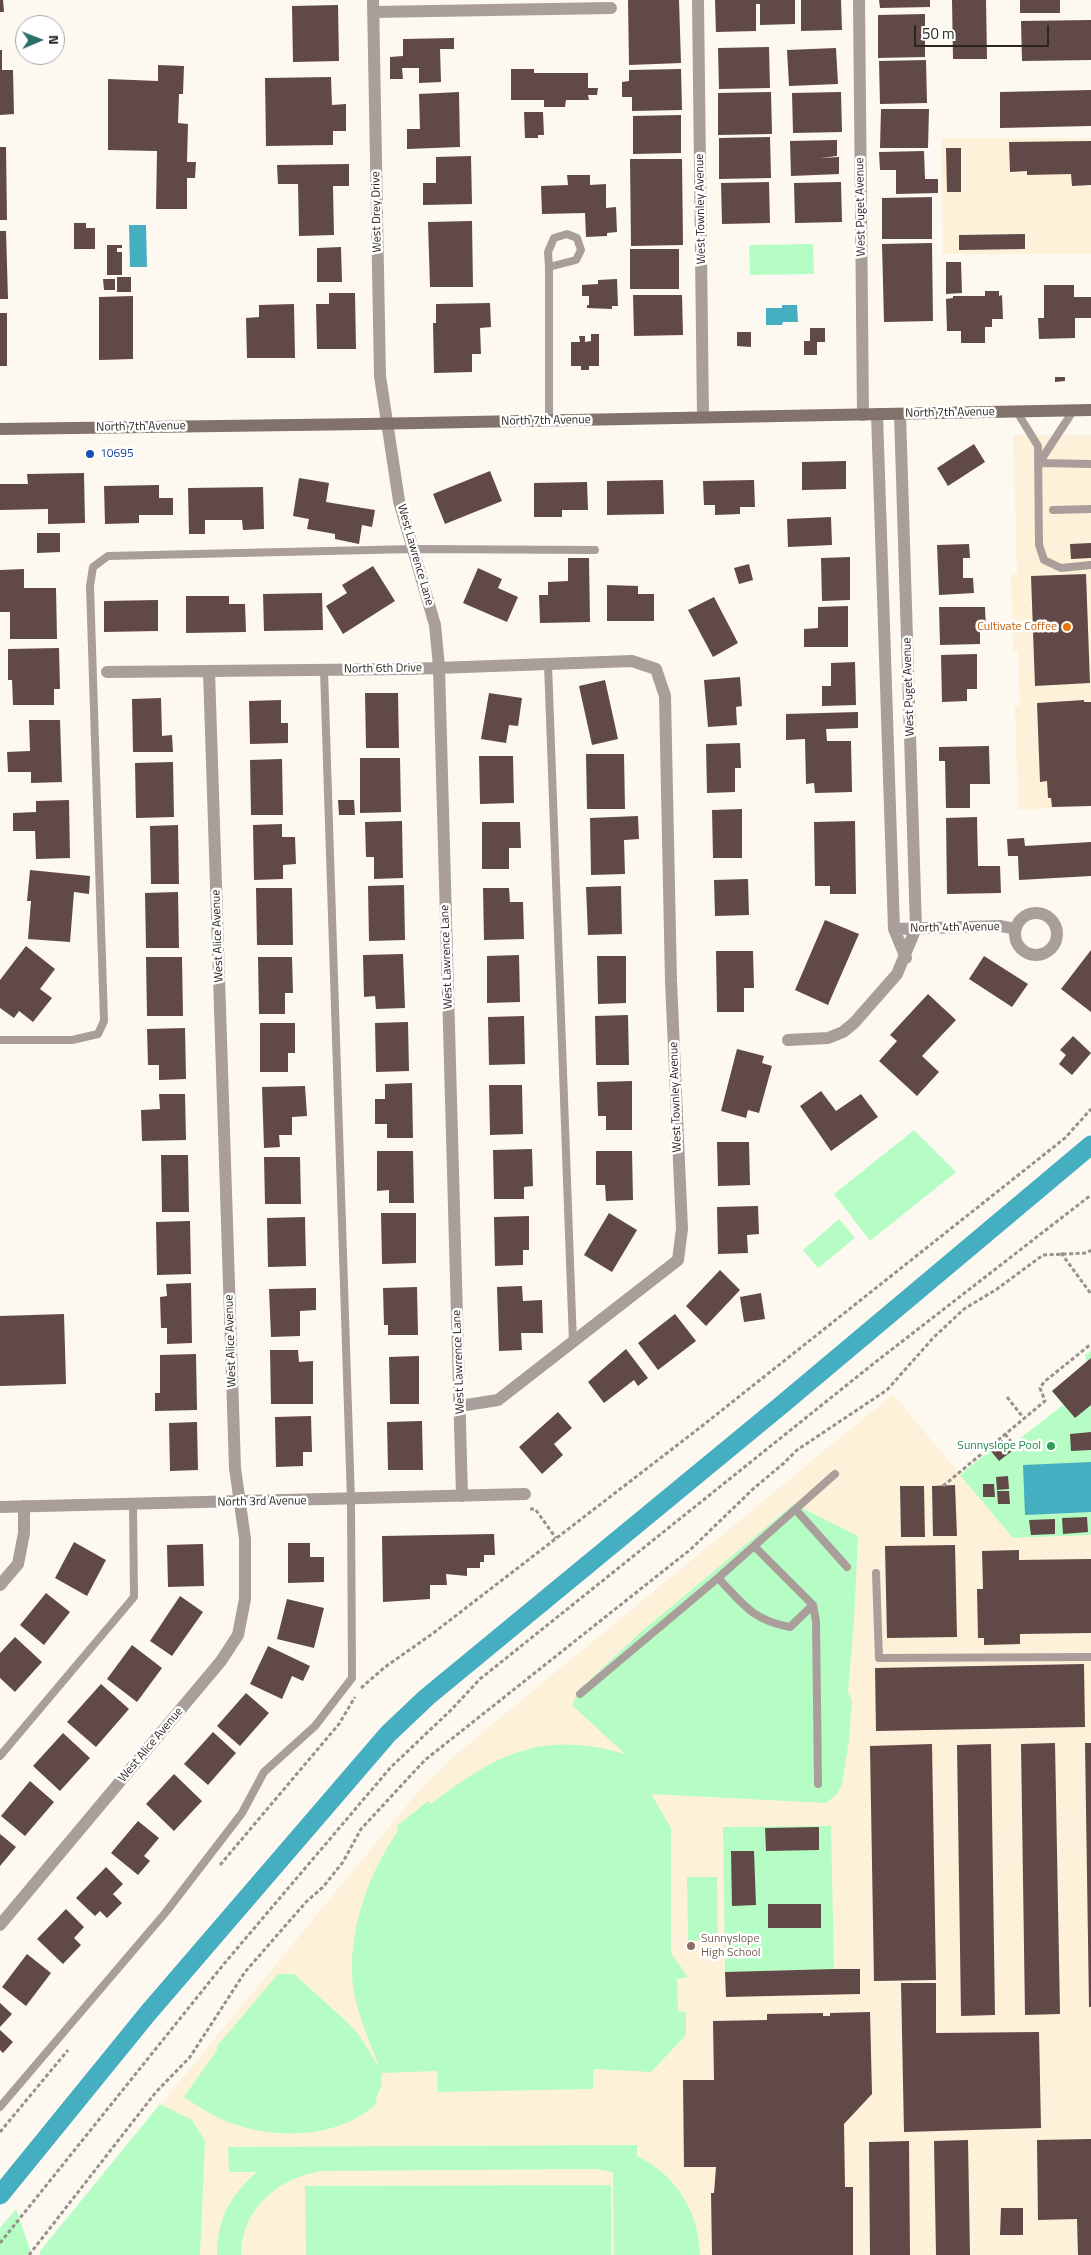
<!DOCTYPE html>
<html>
<head>
<meta charset="utf-8">
<style>
  body { margin:0 }
  #map { position:relative; width:1091px; height:2255px; overflow:hidden; background:#fef9f0; font-family:"Titillium Web",sans-serif }
  canvas { display:block }
  .north { position:absolute; left:15px; top:15px; width:50px; height:50px; box-sizing:border-box; background:#fff; border:1px solid #aaa8a5; border-radius:50%; rotate:89deg; font-size:14px; font-weight:700; line-height:20px; text-align:center; color:#2b261e }
  .north::after { content:''; display:block; margin:auto; width:18px; height:22px; background:#2b7166; clip-path:polygon(50% 0,100% 100%,50% 72%,0 100%) }
  .scale { position:absolute; left:914px; top:25px; width:135px; height:22px; box-sizing:border-box; border:2px solid #2b261e; border-top:0; padding-left:6px; font-size:15px; line-height:18px; white-space:nowrap; color:#2b261e; -webkit-text-stroke:4px #fff; paint-order:stroke }
</style>
</head>
<body>
<div id="map">
<canvas width="1091" height="2255"></canvas>
<div class="north">N</div>
<div class="scale">50 m</div>
</div>
<script>
const ctx = document.querySelector('canvas').getContext('2d');
ctx.lineJoin = 'round';
function fill(path, color) { ctx.fillStyle = color; ctx.fill(path, 'evenodd'); }
function trace(path, color, width, dash) { ctx.strokeStyle = color; ctx.lineWidth = width; ctx.lineCap = dash ? 'butt' : 'round'; ctx.setLineDash(dash || []); ctx.stroke(path); }
function write(font, color, halo, rows, align = 'center') {
  ctx.font = font + ' "Titillium Web",sans-serif'; ctx.lineWidth = 5; ctx.setLineDash([]); ctx.textBaseline = 'middle'; ctx.strokeStyle = halo; ctx.fillStyle = color; for (const [text, x, y, turn = 0] of rows) {
    ctx.save(); ctx.translate(x, y); ctx.rotate((+turn || 0) * Math.PI / 180); ctx.textAlign = isNaN(turn) ? turn : align; if (halo) ctx.strokeText(text, 0, 0); ctx.fillText(text, 0, 0); ctx.restore();
  }
}
fill(new Path2D(`
  M941 138H1091V254H943Z
  M1013 435H1091V806L1018 810 1015 706H1020L1018 651H1013L1011 574H1017Z
  M893 1394 1013 1538 1091 1535V2255H37L421 1788 455 1755Z`), '#fef1da');
fill(new Path2D(`
  M813 244 814 274 750 275 749 245Z
  M914 1130 956 1172 870 1241 834 1194Z
  M839 1219 855 1238 818 1268 803 1250Z
  M1091 1351V1535L1013 1538 960 1475 1002 1440 1009 1447 1063 1405 1052 1391 1087 1362 1085 1355Z
  M794 1504 858 1536 854 1621 848 1692 852 1701 849 1740 842 1785 837 1794 826 1803 651 1794 671 1828V1953L688 1977 677 1979 678 2011 686 2012V2035L651 2072 593 2069V2089L438 2092 437 2071 382 2073 381 2087 377 2095 376 2104C340 2138 276 2140 231 2123 214 2117 199 2107 184 2097L217 2050V2046L278 1974H294L348 2023 359 2035 380 2069C370 2043 357 2014 353 1986 347 1932 368 1874 398 1831L397 1826 428 1801 431 1804C497 1754 541 1730 625 1754L572 1705 579 1690 641 1632Z
  M831 1826 834 1969 725 1972 723 1827Z
  M687 1877H717L718 1941H688Z
  M160 2104 192 2120 205 2141 200 2255H40V2251Z
  M637 2145V2156C676 2175 699 2211 700 2255H614L613 2172 595 2169 322 2171C279 2177 241 2209 241 2255H217C216 2222 231 2193 257 2172H229L228 2147Z
  M611 2185V2255H306L305 2186Z
  M16 2209 32 2255H0V2228Z`), '#b5fdc5');
fill(new Path2D(`
  M129 225H146L147 267H130Z
  M782 305H797L798 322H783L782 325H766V308H782Z
  M1091 1462V1512L1025 1515 1023 1465Z`), '#46aec1');
trace(new Path2D(`
  M0 2195 148 2013 388 1734 427 1697 779 1407 1091 1145`), '#46aec1', 19);
fill(new Path2D(`
  M0 0H3L4 12H0Z
  M628 0H679L681 63 629 65Z
  M715 0H795V24L760 25V4H756V31L716 32Z
  M801 0H841L842 30 801 31Z
  M879 0H930V7L880 8Z
  M952 0H986L987 59H953Z
  M1020 0H1060V13H1020Z
  M338 5 339 61 293 62 292 6Z
  M925 14V57L878 58V15Z
  M1091 20V60L1022 61 1021 21Z
  M454 38V49H440L441 82 419 83V68H402L403 79H390V57L403 56V39Z
  M769 47 770 88 719 89 718 48Z
  M836 48 838 84 789 86 787 50Z
  M0 50H2V70H13L14 114 0 115Z
  M926 60 927 103 880 104 879 61Z
  M158 65 184 66 183 94H179L178 123 188 124 187 162H196L195 178H187V209H156L157 151 108 150V79L158 81Z
  M511 69H534V73H588V88H598L597 95H588L589 100H566L565 107H544V100H511Z
  M681 69 682 110 632 111V97H622V82L629 81V70Z
  M331 77 332 105 346 104V131H333V145L266 146 265 78Z
  M1091 90V126L1000 128V92Z
  M459 92 460 147 407 149V129H420L419 94Z
  M771 92 772 134 718 135V93Z
  M841 92 842 132 793 133 792 93Z
  M881 109H929L928 148H880Z
  M524 112H543L544 135H538V138H525Z
  M681 115V153L633 154V116Z
  M770 137 771 178 719 179V138Z
  M837 140V156L820 158 839 157V174L791 176 790 141Z
  M1091 141V185L1072 186 1071 174 1027 175V171L1010 172 1009 142Z
  M0 147H6L7 220H0Z
  M946 148H961V192H947Z
  M924 151 925 179H938V193L896 194V170H880L879 152Z
  M471 156 472 204 423 205V183H436V157Z
  M630 159H682L683 245 631 246Z
  M349 164V186H333L334 235 299 236 298 184H278L277 165Z
  M567 175H590V185L606 184V208L616 207 617 232 607 233V236L586 237 585 213 542 214 541 186 568 185Z
  M769 182 770 223 722 224 721 183Z
  M841 182 842 222 795 223 794 183Z
  M932 197V239H882V198Z
  M472 221 473 287H430L428 222Z
  M74 223H86V228H95V249H74Z
  M0 231H6L8 299H0Z
  M1025 234V249L959 250V235Z
  M932 243 933 321 884 322 882 244Z
  M107 245H122V248H117V252H122V275H107Z
  M341 247 342 282H317V248Z
  M630 249H679V289H630Z
  M946 262H961L962 293 946 294Z
  M117 277H131V292H117Z
  M103 279H115V290H104Z
  M617 279 618 306H612V309L587 308V305H589V296H582V285L598 284V280Z
  M1044 285H1074V297H1091V318H1075V338L1039 339 1038 318H1044Z
  M985 291H999V296L1002 295 1003 319H992V327H985V343H961V331H947L946 299 953 298V296H985Z
  M329 293H355L356 349H317L316 304H329Z
  M633 295H682L683 335 634 336Z
  M133 296V359L99 360V297Z
  M490 303 491 327 480 328 481 354H472V372L434 373 433 323H436V304Z
  M294 304 295 358H247L246 318 259 317V305Z
  M0 313H7V366H0Z
  M810 328H825V342H817V355H804V341H810Z
  M737 332H751V347L737 346Z
  M591 334H599V366H589V370H581V366H571V342H580L579 336H585V342L591 341Z
  M1055 377H1065V381L1055 382Z
  M974 444 985 462 948 486 937 468Z
  M846 461V489L802 490V462Z
  M490 471 502 501 445 524 433 494Z
  M84 473 85 523 48 524V509L0 510V484H28L27 474Z
  M299 478 329 483 326 502 375 510 372 527 362 525 359 544 335 539V534L307 529 309 519 293 516Z
  M663 480 664 514 607 515V481Z
  M754 480 755 507H740V514L715 515V505H704L703 481Z
  M587 482 588 510H562V517H534V483Z
  M159 485V498H173V515H139V523L105 524 104 486Z
  M263 487 264 529 243 530 242 520H205V534H189L188 488Z
  M831 517 832 545 788 547 787 519Z
  M37 533H60V552L37 553Z
  M1091 543V558L1071 559 1070 544Z
  M969 544 970 558H963V578H973L974 593 939 595 937 545Z
  M850 557V600L822 601 821 558Z
  M568 558H589L590 622 540 623 539 595H548V582L568 581Z
  M749 564 753 580 739 584 734 568Z
  M373 566 395 601 343 634 326 606 347 593 342 585Z
  M478 568 502 579 498 588 518 597 507 622 463 603Z
  M24 569V588H56L57 639H10V612H0V570Z
  M1086 574 1090 683 1035 686 1031 576Z
  M607 585 638 586V594H654V621H607Z
  M322 593 323 630 264 631 263 594Z
  M186 596H229V604H245L246 632 186 633Z
  M714 597 738 643 713 657 688 610Z
  M158 600V631L104 632V601Z
  M848 606V647H804V629L818 628V607Z
  M939 607H985L986 630H980V644L940 645Z
  M59 648 60 689H54V705H13L12 680H8V649Z
  M977 654V689H967V701L942 702 941 655Z
  M855 662 856 705 822 706V686H831V663Z
  M740 677 742 706 736 707 737 725 708 727 704 680Z
  M605 680 618 739 592 745 579 686Z
  M365 693H398L399 748H366Z
  M489 693 522 698 518 726 509 725 506 743 481 739Z
  M161 698 162 736 172 735 173 752H133L132 699Z
  M281 700V723H288V743L250 744 249 701Z
  M1084 700V702H1091V806L1052 807 1051 798H1048L1047 781 1040 782 1037 703Z
  M858 712V728L826 729 827 741H851L852 792 815 793 814 783 806 784 805 739 786 740V714Z
  M29 720H60L62 782 31 783V772H8L7 752 30 751Z
  M740 743 741 768H735V792L707 793 706 744Z
  M989 746 990 784H970V808H946L945 761H939V747Z
  M586 754H624L625 809H587Z
  M479 756H513L514 803 480 804Z
  M360 758H400L401 812 360 813Z
  M282 759 283 815H251L250 760Z
  M173 762 174 817 136 818 135 763Z
  M69 800 70 858 36 859 35 831H13V813L36 812V801Z
  M338 800H354L355 815H339Z
  M742 809V858H713L712 810Z
  M638 816 639 839 624 840 625 874 591 875 590 818Z
  M977 817 978 866H1000L1001 893 947 894 946 818Z
  M402 821 403 878 374 879V857H366L365 822Z
  M855 821 856 894H830V886H815L814 822Z
  M482 822H520L521 848H509V869H482Z
  M282 824V837H295L296 864 283 865V879L254 880 253 825Z
  M178 825 179 884H151L150 826Z
  M1024 838 1025 846 1091 842V876L1019 880 1018 856H1008L1007 839Z
  M30 870 90 876 89 894 74 892 70 942 28 939 31 901H27Z
  M748 879 749 915 715 916 714 880Z
  M404 885 405 940 369 941 368 886Z
  M621 886 622 934 588 935 586 887Z
  M256 888H292L293 945H257Z
  M483 888H509L510 902H523L524 939 484 940Z
  M178 892 179 948H146L145 893Z
  M825 920 859 934 828 1005 795 990Z
  M26 946 55 969 40 989 52 998 33 1022 19 1011 14 1018 0 1008V980Z
  M1091 950V1012L1061 989Z
  M716 951H753L754 988H744V1012H717Z
  M403 954 405 1008 376 1009 375 996 364 997 363 955Z
  M519 955 520 1002 487 1003V956Z
  M597 956H626V1003L598 1004Z
  M984 956 1028 984 1012 1007 969 979Z
  M146 957H182L183 1016H147Z
  M258 957H292L293 993H285V1014H259Z
  M928 994 956 1020 922 1056 939 1072 917 1096 879 1061 897 1041 890 1035Z
  M628 1015 629 1065H596L595 1016Z
  M524 1016 525 1064 489 1065 488 1017Z
  M408 1022 409 1071 376 1072 375 1023Z
  M260 1023H295V1053H288V1072H260Z
  M185 1028 186 1079 159 1080V1065H148L147 1029Z
  M1073 1036 1091 1053 1072 1075 1059 1064 1066 1055 1060 1050Z
  M737 1049 764 1056 762 1063 772 1066 759 1113 748 1110 746 1118 721 1111Z
  M632 1081V1130H606V1116H598L597 1082Z
  M412 1083 413 1138H387V1124H375V1099H385V1084Z
  M489 1085H522L523 1134 490 1135Z
  M305 1086 307 1116 292 1117V1135H279L280 1147 264 1148 262 1087Z
  M821 1091 836 1111 861 1094 878 1117 831 1151 800 1106Z
  M159 1094H185L186 1140 142 1141 141 1110 160 1109Z
  M717 1142H749L750 1185 718 1186Z
  M532 1149 533 1186 524 1187V1199H494L493 1150Z
  M377 1151H413L414 1203H389V1190L377 1191Z
  M596 1151H632L633 1200 606 1201 605 1185H596Z
  M161 1155H188L189 1212H162Z
  M264 1157H300L301 1204H265Z
  M758 1206 759 1234 747 1235 748 1253 718 1254 717 1207Z
  M381 1213H416V1263L382 1264Z
  M609 1213 637 1230 612 1272 584 1255Z
  M529 1216V1250H523V1265L495 1266 494 1217Z
  M305 1217 306 1266 268 1267 267 1218Z
  M190 1221 191 1274 157 1275 156 1222Z
  M720 1270 740 1290 706 1326 686 1306Z
  M191 1283 192 1343 167 1344V1328H161L160 1297 167 1296 166 1284Z
  M522 1286 523 1301 542 1300 543 1333H521L522 1350 499 1351 497 1287Z
  M417 1287 418 1335H388V1325H384L383 1288Z
  M316 1288V1310L300 1311V1336L271 1337 269 1289Z
  M761 1293 765 1319 744 1322 740 1297Z
  M64 1314 66 1384 0 1386V1316Z
  M675 1314 696 1341 658 1370 638 1343Z
  M626 1349 648 1378 638 1386 634 1380 604 1403 588 1382Z
  M270 1350H298L299 1362 313 1361V1404H271Z
  M196 1354 197 1410 155 1411V1393H160V1355Z
  M419 1356V1404H390L389 1357Z
  M1091 1358V1405L1075 1418 1052 1391Z
  M558 1412 572 1428 554 1444 563 1455 542 1474 519 1447Z
  M311 1416 312 1452H303V1466L276 1467 275 1417Z
  M422 1421 423 1470H388L387 1422Z
  M197 1422 198 1470 170 1471 169 1423Z
  M1091 1432V1450L1071 1451 1070 1434Z
  M1002 1440 1012 1451 999 1461 990 1450Z
  M1008 1476 1009 1489 997 1490 996 1477Z
  M983 1484H994L995 1497H983Z
  M955 1485 957 1536H933L932 1486Z
  M900 1486H924L925 1537H901Z
  M997 1491H1009L1010 1504H998Z
  M1087 1517 1088 1532 1063 1534 1062 1518Z
  M1055 1519V1534L1031 1535 1029 1520Z
  M494 1534 495 1555H484V1562H480V1568H467V1576L446 1574 447 1585H430V1599L383 1602 382 1536Z
  M74 1542 106 1560 87 1596 55 1578Z
  M288 1543H310V1557H324V1582L288 1583Z
  M203 1544 204 1586 168 1587 167 1545Z
  M955 1545 957 1637 887 1638 885 1546Z
  M1019 1550V1560L1091 1559V1633L1020 1634V1644L984 1645V1638H978L977 1589H983L982 1551Z
  M46 1593 70 1612 44 1645 20 1625Z
  M180 1596 203 1612 172 1656 150 1641Z
  M287 1599 324 1608 314 1648 277 1639Z
  M15 1637 42 1662 15 1692 0 1678V1653Z
  M132 1645 162 1668 137 1702 107 1679Z
  M268 1646 310 1666 303 1681 292 1676 282 1699 250 1684Z
  M1084 1664 1085 1727 876 1731 875 1668Z
  M101 1684 129 1709 96 1747 67 1722Z
  M246 1693 269 1713 240 1746 217 1726Z
  M213 1732 236 1753 208 1785 184 1764Z
  M63 1733 90 1758 60 1791 33 1766Z
  M1055 1743 1060 2014 1025 2015 1021 1744Z
  M1085 1743H1091V2007H1089Z
  M932 1744 936 1980 874 1981 870 1746Z
  M991 1744 995 2015 961 2016 957 1745Z
  M174 1774 202 1801 174 1831 146 1804Z
  M30 1781 54 1802 25 1836 1 1816Z
  M138 1821 159 1838 144 1856 150 1861 138 1875 111 1853Z
  M819 1827V1850L766 1851 765 1828Z
  M0 1834 16 1847 0 1866Z
  M731 1851H754L756 1905 732 1906Z
  M106 1867 123 1884 113 1894 122 1903 107 1918 100 1911 95 1916 76 1898Z
  M768 1904H821V1928H768Z
  M66 1909 84 1927 74 1938 81 1945 63 1964 37 1939Z
  M27 1954 51 1973 26 2006 2 1987Z
  M834 1969H860V1994L726 1997 725 1972Z
  M901 1983H936V2033L1039 2032 1041 2128 904 2132Z
  M0 2003 12 2014 0 2027Z
  M870 2012 872 2094 844 2124 845 2187H853V2255H712L711 2193H714L716 2167H684L683 2080H714L713 2021 767 2020V2014L823 2013V2016H830V2013Z
  M0 2030 13 2042 3 2053 0 2050Z
  M1091 2139V2255H1078L1077 2219 1038 2220 1037 2140Z
  M968 2140 970 2255H936L934 2141Z
  M909 2141 910 2255H870L869 2142Z
  M1001 2208H1023V2235H1000Z`), '#604946');
trace(new Path2D(`
  M1061 1253 1091 1294
  M1007 1397 1022 1416
  M1005 1434 1013 1444
  M943 1486 1045 1401 1040 1388 1044 1382 1091 1344
  M530 1509H535L556 1538
  M361 1688 385 1667 432 1634 702 1426 1065 1138 1091 1109
  M220 1865 339 1724 355 1697
  M0 2132 68 2050
  M0 2243 223 1965 391 1767 450 1711 480 1679 873 1364 1091 1195
  M29 2255 156 2092 190 2057 245 1972 306 1902 323 1887 343 1862 361 1829 425 1760 691 1549 753 1489 784 1463 797 1450 887 1390 934 1337 964 1309 997 1289 1043 1255 1087 1253 1091 1250`), '#97928a', 3, [4, 2.5]);
trace(new Path2D(`
  M549 267 548 252 554 238 567 234 577 238 581 250 576 260 549 267V420
  M1017 412 1038 446 1039 545 1044 560 1061 568 1091 565
  M1039 463 1073 411
  M1039 463 1091 464
  M1053 510 1091 509
  M548 664 573 1343
  M0 1040H72L98 1034 104 1021 90 586 93 567 108 556 414 549 595 550
  M796 1510 847 1567
  M754 1546 813 1605
  M876 1573 879 1658 1091 1657
  M580 1694 718 1578
  M0 1756 134 1597 133 1504
  M818 1784 816 1621 813 1605 790 1627C752 1620 743 1604 718 1578L835 1474
  M0 2107 166 1912 242 1813 264 1772 315 1726 352 1678 351 1500 324 670`), '#a99e9a', 8);
trace(new Path2D(`
  M373 0 380 376 399 501 435 625 439 667 462 1496
  M698 0 703 417
  M859 0 863 415
  M373 12 611 8
  M877 414 894 929 906 958
  M107 672 409 669 632 661 656 669 665 696 671 981 682 1229 678 1260 498 1400 460 1406
  M1015 934a21 21 0 1 1 42 0a21 21 0 1 1-42 0Z
  M894 929 1001 926 1015 929
  M788 1040 828 1038 843 1032 854 1023 897 974 916 928 900 414
  M0 1585 18 1564 24 1533V1506
  M0 1925 221 1661 238 1635 245 1599V1539L235 1468 209 671`), '#a99e9a', 12);
trace(new Path2D(`
  M0 1507 525 1494`), '#a99e9a', 12);
trace(new Path2D(`
  M0 429 367 424 1091 410`), '#82726c', 12);
for (const [x, y, r, color] of [
  [90,454,5,"#1a4fb4"],
  [1067,627,5,"#e8710a"],
  [1051,1446,5,"#2e9e5b"],
  [691,1946,5,"#8d6e63"]
]) { const dot = new Path2D(); dot.arc(x, y, r, 0, 2 * Math.PI); ctx.fillStyle = color; ctx.fill(dot); trace(dot, '#fff', 2); }
write('12px', '#2b261e', '#fff', [
  ["West Puget Avenue",861,207,-91],
  ["West Townley Avenue",701,209,-91],
  ["West Drey Drive",377,212,-91],
  ["North 7th Avenue",950,413,-1],
  ["North 7th Avenue",546,421,-1],
  ["North 7th Avenue",141,427,-1],
  ["West Lawrence Lane",415,555,74],
  ["North 6th Drive",383,669,-1],
  ["West Puget Avenue",909,687,-92],
  ["North 4th Avenue",955,928,-1],
  ["West Alice Avenue",218,936,-92],
  ["West Lawrence Lane",447,957,-92],
  ["West Townley Avenue",676,1097,-92],
  ["West Alice Avenue",231,1341,-92],
  ["West Lawrence Lane",459,1362,-92],
  ["North 3rd Avenue",262,1502,-1],
  ["West Alice Avenue",151,1745,-50]
]);
write('12px', '#164399', '#fff', [
  ["10695",100,454]
], 'left');
write('12px', '#c56008', '#fff', [
  ["Cultivate Coffee",1057,627]
], 'right');
write('12px', '#27864d', '#fff', [
  ["Sunnyslope Pool",1041,1446]
], 'right');
write('12px', '#785e54', '#fff', [
  ["Sunnyslope",701,1939],
  ["High School",701,1953]
], 'left');
</script>
</body>
</html>
